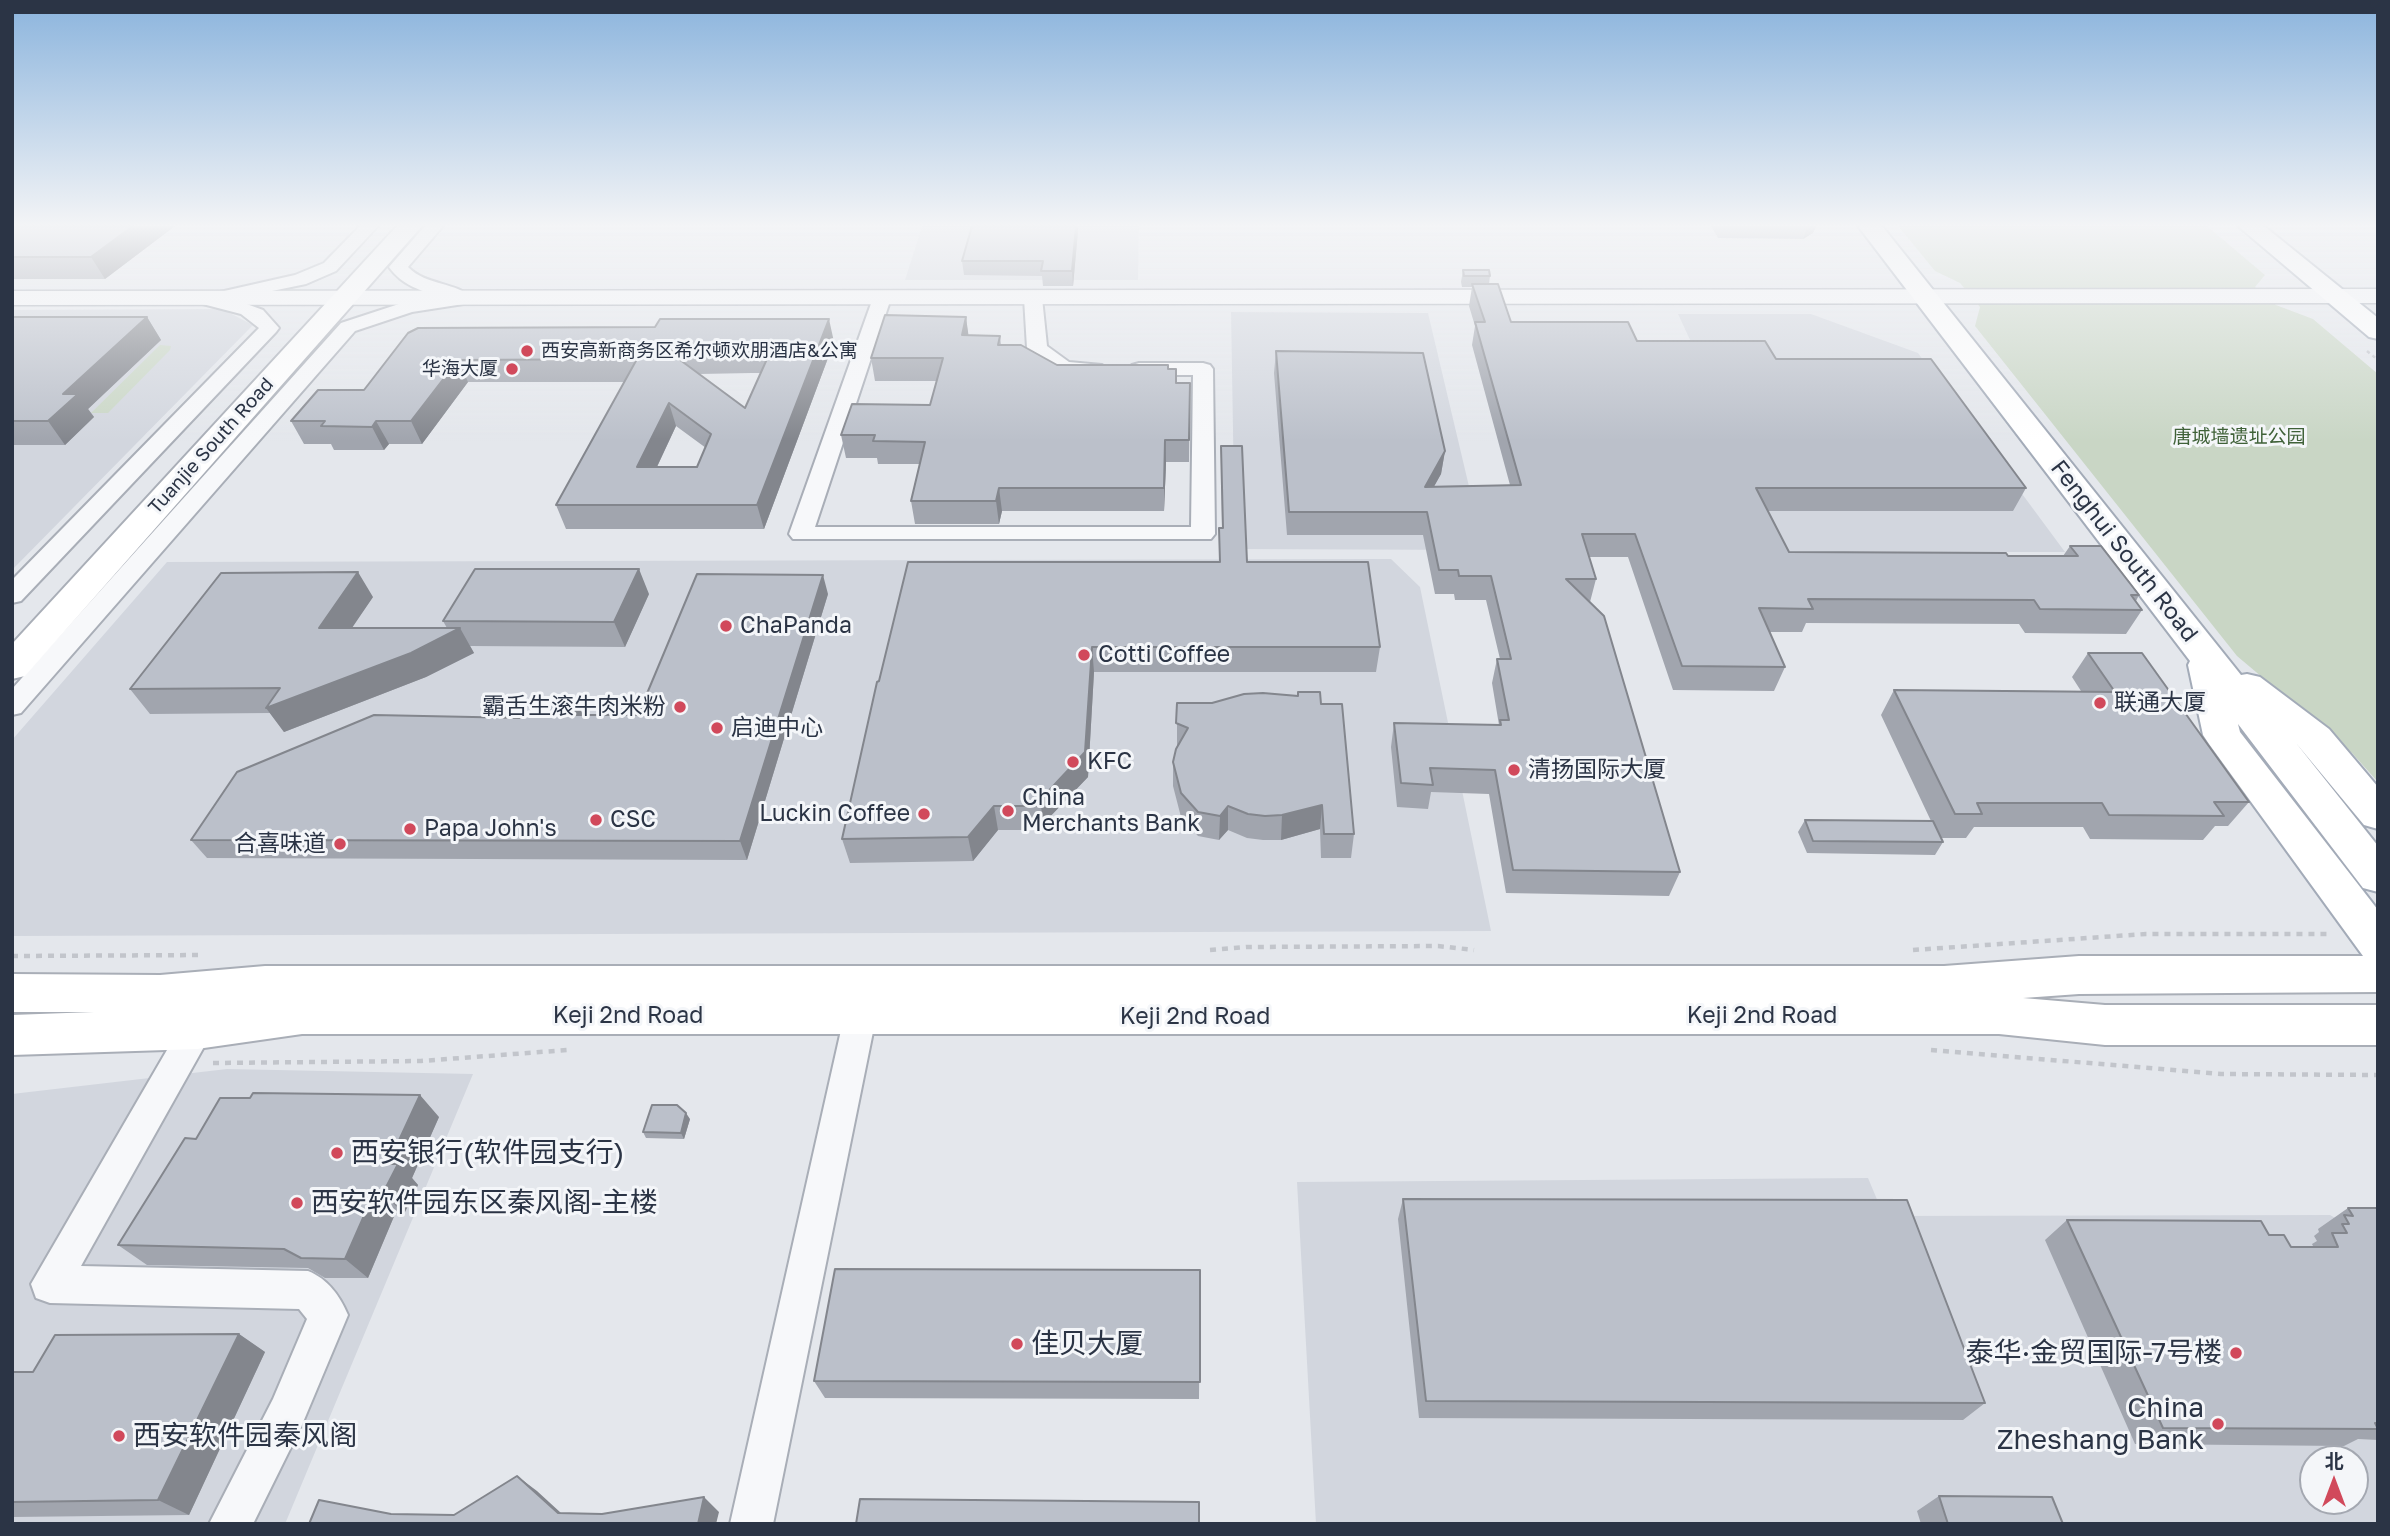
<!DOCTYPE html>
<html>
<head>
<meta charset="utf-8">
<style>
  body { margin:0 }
  #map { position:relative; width:2390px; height:1536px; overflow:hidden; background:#e4e7ec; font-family:"Golos Text","Noto Sans SC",sans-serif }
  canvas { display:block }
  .frame { position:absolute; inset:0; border:14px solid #2b3445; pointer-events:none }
  .north { position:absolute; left:2299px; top:1445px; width:70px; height:70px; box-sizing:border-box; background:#f4f6f9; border:2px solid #a4a8b1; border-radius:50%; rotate:0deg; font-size:19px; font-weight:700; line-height:28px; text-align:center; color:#2b3445 }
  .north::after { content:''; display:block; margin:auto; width:24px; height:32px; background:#d1495b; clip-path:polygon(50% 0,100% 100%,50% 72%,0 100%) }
</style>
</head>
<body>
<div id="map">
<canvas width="2390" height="1536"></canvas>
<div class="frame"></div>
<div class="north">北</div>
</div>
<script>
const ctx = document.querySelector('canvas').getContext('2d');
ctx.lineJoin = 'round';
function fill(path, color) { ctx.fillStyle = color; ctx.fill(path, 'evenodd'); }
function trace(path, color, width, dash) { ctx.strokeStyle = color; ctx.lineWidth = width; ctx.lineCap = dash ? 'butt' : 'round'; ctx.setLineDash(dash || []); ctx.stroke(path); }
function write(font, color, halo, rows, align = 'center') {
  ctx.font = font + ' "Golos Text","Noto Sans SC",sans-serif'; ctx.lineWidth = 6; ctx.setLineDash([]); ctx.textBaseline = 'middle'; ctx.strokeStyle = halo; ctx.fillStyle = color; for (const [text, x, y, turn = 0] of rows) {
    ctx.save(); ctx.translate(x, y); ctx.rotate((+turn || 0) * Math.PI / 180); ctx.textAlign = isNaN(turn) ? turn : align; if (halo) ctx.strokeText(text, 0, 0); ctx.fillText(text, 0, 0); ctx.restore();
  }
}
fill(new Path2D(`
  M922 226H1139L1138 280H905Z
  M222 309 253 325 12 570V310Z
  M1231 312 1428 313 1484 550 1235 549Z
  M1678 314H1811L1918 353 2065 552H1735L1691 342Z
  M1391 559 1420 587 1491 931 12 936V740L167 562Z
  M227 1069 473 1074 285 1524H12V1094Z
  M1868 1178 1884 1216 2330 1215 2378 1242V1524H1316L1297 1182ZM2313 1459H2355V1501H2313Z`), '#d2d6de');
fill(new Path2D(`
  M1898 226H2207L2265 275 2255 287 2276 305 2313 319 2378 374V782L2352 753 2237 656 1975 326 1980 307 1960 283 1935 271Z
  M160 345 171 346 170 350 108 413H91Z`), '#c9d6c5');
const minor = new Path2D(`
  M360 226H378L336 271 306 284 233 299 263 310 279 328 276 332 21 601 12 603V580L259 328 241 314 195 302 193 298 195 294H211L295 275 324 263Z
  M425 226H443L408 267C426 286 459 282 472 299L470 303 412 312 355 331 21 713 12 715V689L341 323 402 303 442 297C420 291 402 285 389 267Z
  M882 292 891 298 815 527H1191L1193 375H1139L1132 373 1129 369 1132 365 1139 363H1203L1210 365 1213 369 1215 534 1211 539H793L789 534 873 298Z
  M1033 292 1042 298 1047 346 1069 362 1102 365 1105 369 1102 373 1057 372 1030 352 1027 348 1024 298Z
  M860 1003 872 1007 876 1017 773 1524H730L844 1017 848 1007Z
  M197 1015 209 1019 214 1029 81 1266 308 1271C328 1279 340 1296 348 1315L301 1427 253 1524H209L273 1399 307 1319 299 1309 50 1303 36 1298 31 1284 185 1019Z`);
const tertiary = new Path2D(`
  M2378 289V303L12 305V291Z`);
const secondary = new Path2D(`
  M397 226H422L25 676 12 679V644Z
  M2079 956H2378V992L2079 994 2023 998 2105 1005H2378V1045H2105L1999 1034H302L197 1049 12 1055V1015L94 1012H12V974L160 975 265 966H1944Z`);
const primary = new Path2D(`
  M1858 226H1882L2241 675 2247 674 2260 677 2329 729 2378 787V829L2364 825 2296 743 2378 846V892L2363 888 2238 724 2240 732 2378 910V961L2363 956 2209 744 2203 735 2188 665 2190 661Z
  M2238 226H2264L2378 318V339L2369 337Z`);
trace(minor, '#a9aeb7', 4);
trace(tertiary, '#a9aeb7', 3);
trace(secondary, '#a9aeb7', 4);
trace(primary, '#a3abb8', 4);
trace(new Path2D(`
  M2367 351 2378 360`), '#c2c5cb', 2.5, [3.5, 3.5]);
trace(new Path2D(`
  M1210 950 1246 947 1438 946 1474 950
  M1913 950 2146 934H2330
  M12 956 204 955
  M1931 1050 2221 1074 2378 1075
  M213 1063 421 1061 567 1050`), '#c2c5cb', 4.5, [6, 6]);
fill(minor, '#f7f8fa');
fill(tertiary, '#f7f8fa');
fill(secondary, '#fff');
fill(primary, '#fff');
fill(new Path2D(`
  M12 226H175L105 279H12Z
  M1711 226H1816L1813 233 1803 239 1718 238Z
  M1078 231 1073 286H1043L1042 276 964 275 962 261Z
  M1463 270 1490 276 1489 284 1511 322 1637 341 1776 359 2026 488 2013 511H1768L1789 552 2063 556 2070 546 2139 595 2136 601 2142 610 2126 634 2025 633 2019 624 1806 623 1802 632H1769L1785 667 1774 691 1673 690 1628 557H1589L1596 579 1590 602 1680 872 1669 896 1506 893 1489 794 1431 792 1428 809 1397 807 1391 747 1394 723 1499 725 1492 683 1497 659H1500L1486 600H1455L1454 594H1435L1423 535H1287L1274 373 1276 351 1445 451 1441 474 1434 486 1510 485 1472 345 1475 326 1469 306 1472 287H1462L1461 282Z
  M12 317H147L161 340 88 409 94 417 65 445H12Z
  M966 317 968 335 1000 336 1001 345 1057 365 1168 369 1176 383H1190L1189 462H1166L1164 511H1002L999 524H915L911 501 920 464H878L877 458H846L841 435 930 405 937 381H875L871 358Z
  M408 333 834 342 764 529H566L556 505 624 382H468L422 444H389L384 450H334L331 444H304L291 421 364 390ZM752 373H761L745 408 699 374ZM676 426 706 448 697 467H657Z
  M1221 446 1247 562 1380 647 1376 672H1094L1088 777 1044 823V830H998L973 861 850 863 842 839 877 682 1219 562V528H1222Z
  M649 594 625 647 470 646 474 653 426 677 284 732 270 713 150 714 130 689 373 597 351 628H447L443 621Z
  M828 594 747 860 207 858 191 840 530 715 578 705 583 715H638Z
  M2088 653 2249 802 2228 826H2215L2203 840 2090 839 2083 827H1974L1966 838H1941L1943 842 1935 855 1807 853 1798 832 1805 820 1931 821 1881 715 1894 690 2081 691 2072 677Z
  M1177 703 1321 704 1354 834 1351 858H1321L1320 829 1281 840H1263L1247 838 1228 830 1219 840 1198 836 1181 817 1173 786V762L1177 747Z
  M439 1117 412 1178 418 1185 404 1214H395L368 1278H325L308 1268 147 1265 118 1245 196 1139Z
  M690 1119 684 1139 646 1138 643 1132Z
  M1403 1199 1985 1403 1963 1420 1419 1418 1398 1219Z
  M2348 1208H2378V1440L2358 1439 2344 1446 2135 1444 2045 1240 2067 1220 2269 1235 2291 1247H2311L2313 1246 2312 1244 2317 1241 2314 1236 2319 1232 2318 1229Z
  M1200 1270 1199 1399 825 1398 814 1381Z
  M239 1334 265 1352 189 1515 12 1517V1372H33Z
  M1939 1496 2063 1524H1921L1917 1511Z`), '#a1a5ae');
fill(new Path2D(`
  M133 226H175L105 279 91 257Z
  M1076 226H1078V231L1073 286 1072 271Z
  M1808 226H1816L1813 233 1803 239Z
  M147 317 161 340 88 409 94 417 65 445 48 421 63 394Z
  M966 317 969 339 962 335Z
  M829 319 834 342 764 529 757 505Z
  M458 360 468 382 422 444 411 421Z
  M669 403 676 426 646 490 637 467Z
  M376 421 389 444 384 450 372 427Z
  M1165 440 1166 462 1164 511V488Z
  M1445 451 1441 474 1421 510 1425 487Z
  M999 488 1002 511 999 524 996 501Z
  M639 569 649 594 625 647 614 622Z
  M358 572 373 597 335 653 319 628Z
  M823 575 828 594 747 860 740 841Z
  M460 628 474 653 426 677 284 732 266 708Z
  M1092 647 1094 672 1088 777 1044 823V830L1041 806V799Z
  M578 705 587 723 573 715Z
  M1322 805 1320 829 1281 840 1282 815Z
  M994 806 998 830 973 861 968 837Z
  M1228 806V830L1219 840 1220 816Z
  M420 1095 439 1117 412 1178 418 1185 404 1214 383 1193 388 1164Z
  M686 1113 690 1119 684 1139 681 1133Z
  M374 1193 395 1214 368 1278 345 1259Z
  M239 1334 265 1352 189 1515 158 1500Z
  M517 1476 537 1491 573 1524 558 1513Z
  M704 1497 719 1512 716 1524H698Z`), '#83868d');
const building = new Path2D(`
  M12 226H133L91 257H12Z
  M972 226H1076L1072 271H1041L1043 261H962Z
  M1463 270H1489L1490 276H1464Z
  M1472 284H1498L1511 322H1628L1637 341H1765L1776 359H1931L2026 488H1756L1789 552 2006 553 2008 556H2078L2070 546H2101L2139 595H2131L2142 610 2040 609 2034 600 1808 599 1813 609 1759 608 1785 667 1682 666 1635 534H1582L1596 579H1566L1604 616 1680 872 1513 870 1495 770 1430 768 1433 785 1401 783 1394 723 1501 725 1500 720H1509L1497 659H1511L1491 576H1459L1458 570H1439L1427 512H1289L1276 351 1423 353 1445 451 1425 487 1521 485 1475 322H1485Z
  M885 315 966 317 962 335 1000 336 998 345H1021L1057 365H1168V369H1176V383H1190L1189 440H1165L1164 488H999L996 501H911L925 442 873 441 875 435H841L852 404 930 405 943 358H871Z
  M12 317H147L63 394H78L48 421H12Z
  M660 319H829L757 505H556L637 359 458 360 411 421H376L372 427 321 426 325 421H291L318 390H364L408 333 418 328 655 327ZM771 350 745 408 668 351ZM669 403 711 434 697 467H637Z
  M1221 446H1242L1247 562H1368L1380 647H1092L1085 752 1041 799V806H994L968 837 842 839 877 682 879 681 908 562H1220L1219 528H1223Z
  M475 569H639L614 622 443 621Z
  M358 572 319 628H460L411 653 266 708 280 688 130 689 221 573Z
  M697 574 823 575 740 841 191 840 237 772 374 715 522 718 523 715H530L535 704 578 705 573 715H638Z
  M2088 653H2142L2249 802H2214L2224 816 2109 815 2102 803H1977L1982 814H1955L1894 690 2115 692Z
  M1298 692H1320L1321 704H1342L1354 834H1324L1322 805 1282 815 1265 816 1248 814 1228 806 1220 816 1198 812 1181 793 1173 762 1176 749 1188 728 1176 723 1177 703H1212L1244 694 1263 693 1298 696Z
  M1805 820 1933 821 1943 842 1813 841Z
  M253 1093 420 1095 388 1164H398L383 1193H374L345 1259 301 1258 284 1249 118 1245 185 1138 196 1139 220 1098H250Z
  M652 1105H677L686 1113 681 1133 643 1132Z
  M1403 1199 1907 1200 1985 1403 1426 1401Z
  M2348 1208H2378V1423H2375L2378 1429 2163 1428 2067 1220 2261 1221 2269 1235H2284L2291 1247H2338L2332 1233H2347L2342 1224H2349L2344 1215 2353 1216Z
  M835 1269 1200 1270V1382L814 1381Z
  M239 1334 158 1500 12 1502V1372H33L55 1335Z
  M517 1476 558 1513 602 1514 704 1497 698 1524H309L319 1500 391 1514 454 1515Z
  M1939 1496 2052 1497 2063 1524H1948Z
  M860 1499 1199 1502V1524H856Z`);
fill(building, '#bbc0ca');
trace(building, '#83868d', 2);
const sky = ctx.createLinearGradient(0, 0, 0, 441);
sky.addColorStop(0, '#8bb4dd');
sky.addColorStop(0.51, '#f3f4f6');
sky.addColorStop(1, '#f3f4f600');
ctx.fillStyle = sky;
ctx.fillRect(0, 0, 2390, 441);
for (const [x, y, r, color] of [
  [527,351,7,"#d1495b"],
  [512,369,7,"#d1495b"],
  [726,626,7,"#d1495b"],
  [1084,655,7,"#d1495b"],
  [2100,703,7,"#d1495b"],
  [680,707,7,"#d1495b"],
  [717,728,7,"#d1495b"],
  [1073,762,7,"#d1495b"],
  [1514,770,7,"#d1495b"],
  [1008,811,7,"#d1495b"],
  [924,814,7,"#d1495b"],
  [596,820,7,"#d1495b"],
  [410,829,7,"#d1495b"],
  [340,844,7,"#d1495b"],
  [337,1153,7,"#d1495b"],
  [297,1203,7,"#d1495b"],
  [1017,1344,7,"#d1495b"],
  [2236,1353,7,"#d1495b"],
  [2218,1424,7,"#d1495b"],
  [119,1436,7,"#d1495b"]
]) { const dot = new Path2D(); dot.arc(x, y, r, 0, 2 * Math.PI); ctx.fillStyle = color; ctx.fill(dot); trace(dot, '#f4f6f9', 2.5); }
write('19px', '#2b3445', '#f4f6f9', [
  ["西安高新商务区希尔顿欢朋酒店&公寓",541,351],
  ["华海大厦",498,369,"right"]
], 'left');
write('19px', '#3f6138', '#f4f6f9', [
  ["唐城墙遗址公园",2239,437]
]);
write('19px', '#2b3445', '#f4f6f9', [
  ["Tuanjie South Road",211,446,-48]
]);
write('23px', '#2b3445', '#f4f6f9', [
  ["Fenghui South Road",2124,551,52],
  ["Keji 2nd Road",628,1016],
  ["Keji 2nd Road",1762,1016],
  ["Keji 2nd Road",1195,1017]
]);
write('23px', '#2b3445', '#f4f6f9', [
  ["ChaPanda",740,626],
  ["Cotti Coffee",1098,655],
  ["联通大厦",2114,703],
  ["霸舌生滚牛肉米粉",666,707,"right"],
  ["启迪中心",731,728],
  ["KFC",1087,762],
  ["清扬国际大厦",1528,770],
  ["China",1022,798],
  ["Merchants Bank",1022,824],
  ["Luckin Coffee",910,814,"right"],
  ["CSC",610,820],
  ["Papa John's",424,829],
  ["合喜味道",326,844,"right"]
], 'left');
write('28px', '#2b3445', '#f4f6f9', [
  ["西安银行(软件园支行)",351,1153],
  ["西安软件园东区秦风阁-主楼",311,1203],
  ["佳贝大厦",1031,1344],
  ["泰华·金贸国际-7号楼",2222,1353,"right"],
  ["China",2204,1408,"right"],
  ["Zheshang Bank",2204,1440,"right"],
  ["西安软件园秦风阁",133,1436]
], 'left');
</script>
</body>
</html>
